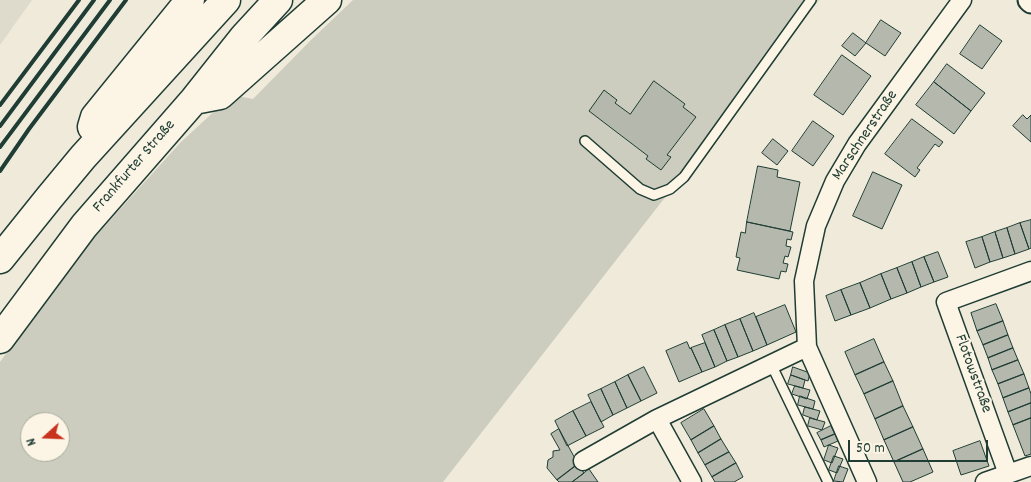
<!DOCTYPE html>
<html>
<head>
<meta charset="utf-8">
<style>
  body { margin:0 }
  #map { position:relative; width:1031px; height:482px; overflow:hidden; background:#efeada; font-family:Dekko,sans-serif }
  canvas { display:block }
  .north { position:absolute; left:20px; top:412px; width:50px; height:50px; box-sizing:border-box; background:#fcf5e5; border:1px solid #a4ab9e; border-radius:50%; rotate:250deg; font-size:14px; font-weight:700; line-height:20px; text-align:center; color:#1f3d34 }
  .north::after { content:''; display:block; margin:auto; width:18px; height:22px; background:#c8321e; clip-path:polygon(50% 0,100% 100%,50% 72%,0 100%) }
  .scale { position:absolute; left:848px; top:440px; width:140px; height:22px; box-sizing:border-box; border:2px solid #1f3d34; border-top:0; padding-left:6px; font-size:15px; line-height:18px; white-space:nowrap; color:#1f3d34; -webkit-text-stroke:4px #fcf5e5; paint-order:stroke }
</style>
</head>
<body>
<div id="map">
<canvas width="1031" height="482"></canvas>
<div class="north">N</div>
<div class="scale">50 m</div>
</div>
<script>
const ctx = document.querySelector('canvas').getContext('2d');
ctx.lineJoin = 'round';
function fill(path, color) { ctx.fillStyle = color; ctx.fill(path, 'evenodd'); }
function trace(path, color, width, dash) { ctx.strokeStyle = color; ctx.lineWidth = width; ctx.lineCap = dash ? 'butt' : 'round'; ctx.setLineDash(dash || []); ctx.stroke(path); }
function write(font, color, halo, rows, align = 'center') {
  ctx.font = font + ' Dekko,sans-serif'; ctx.lineWidth = 4.5; ctx.setLineDash([]); ctx.textBaseline = 'middle'; ctx.strokeStyle = halo; ctx.fillStyle = color; for (const [text, x, y, turn = 0] of rows) {
    ctx.save(); ctx.translate(x, y); ctx.rotate((+turn || 0) * Math.PI / 180); ctx.textAlign = isNaN(turn) ? turn : align; if (halo) ctx.strokeText(text, 0, 0); ctx.fillText(text, 0, 0); ctx.restore();
  }
}
fill(new Path2D(`
  M0 0H32L0 45Z`), '#dedbcc');
fill(new Path2D(`
  M353 0H819L443 482H0V362L45 299 91 241 181 142 232 95 253 99 311 40ZM30 422H60V452H30Z`), '#cccdbf');
const building = new Path2D(`
  M881 20 901 33 885 56 866 43Z
  M980 25 1002 41 982 69 960 54Z
  M853 33 866 43 855 56 842 46Z
  M842 55 871 76 843 115 814 95Z
  M947 64 985 93 971 111 934 82Z
  M654 81 685 104 683 107 696 117 667 155 671 157 661 170 646 159 648 156 589 111 604 90 617 100 615 103 630 114Z
  M934 82 971 111 954 134 916 105Z
  M1023 115 1027 119 1031 115V142L1013 126Z
  M912 119 943 142 939 147 935 144 917 168 920 170 915 177 885 154Z
  M813 121 834 136 813 166 792 151Z
  M773 139 788 151 777 165 762 153Z
  M758 166 778 170 777 177 800 182 790 231 747 222Z
  M873 172 902 185 882 229 853 216Z
  M1031 220V248L1029 249 1020 223Z
  M747 222 793 232 791 240 787 239 786 246 791 247 788 257 785 256 783 263 788 264 786 272 781 271 779 279 737 270 740 258 736 257 741 232 745 233Z
  M1020 223 1029 249 1015 254 1007 228Z
  M1007 228 1015 254 1003 258 995 232Z
  M995 232 1003 258 990 262 982 237Z
  M982 237 990 262 975 268 966 242Z
  M938 252 948 277 934 282 924 257Z
  M924 257 934 282 921 287 912 262Z
  M912 262 921 287 907 293 897 268Z
  M897 268 907 293 891 299 881 274Z
  M881 274 891 299 870 308 860 283Z
  M860 283 870 308 851 315 841 290Z
  M841 290 851 315 835 321 826 296Z
  M996 304 1003 321 977 331 971 313Z
  M785 305 796 332 767 345 756 317Z
  M754 313 767 345 753 351 740 319Z
  M740 319 753 351 738 357 725 325Z
  M1003 321 1008 335 983 345 977 331Z
  M725 325 738 357 727 361 714 330Z
  M714 330 727 361 715 367 702 335Z
  M1008 335 1013 348 988 358 983 345Z
  M874 339 884 362 855 375 845 352Z
  M687 342 690 349 691 348 702 372 679 382 666 351Z
  M705 343 715 367 702 372 691 348Z
  M1013 348 1018 360 992 370 988 358Z
  M1018 360 1024 374 998 384 992 370Z
  M884 362 893 381 864 394 855 375Z
  M644 367 657 393 641 401 628 375Z
  M793 367 810 373 808 381 791 375Z
  M1024 374 1029 388 1003 398 998 384Z
  M628 375 641 401 627 408 615 382Z
  M791 375 805 380 803 388 788 384Z
  M893 381 903 406 875 419 864 394Z
  M615 382 627 408 613 415 601 389Z
  M795 386 810 390 807 399 792 394Z
  M1029 388 1031 394V403L1008 412 1003 398Z
  M601 389 613 415 601 422 588 395Z
  M800 396 815 401 813 409 798 405Z
  M591 402 604 427 586 436 573 411Z
  M1031 403V418L1013 425 1008 412Z
  M903 406 913 427 884 440 875 419Z
  M805 407 820 411 817 420 803 415Z
  M704 409 714 426 691 440 681 423Z
  M573 411 586 436 567 446 555 421Z
  M810 418 825 422 822 430 808 426Z
  M1031 418V454L1025 456 1013 425Z
  M714 426 721 439 698 453 691 440Z
  M831 426 835 434 821 440 817 433Z
  M913 427 923 449 894 462 884 440Z
  M559 429 578 464 557 480 547 468 548 460 553 457V451L560 450 551 434Z
  M835 434 838 441 824 447 821 440Z
  M721 439 729 452 705 465 698 453Z
  M980 441 989 466 961 475 953 451Z
  M829 445 838 448 832 463 824 460Z
  M923 449 933 472 910 482H903L894 462Z
  M729 452 736 463 712 477 705 465Z
  M834 456 843 459 837 473 829 470Z
  M736 463 743 477 734 482H715L712 477Z
  M578 464 584 473 572 482H559L557 480Z
  M839 466 848 469 843 482 834 481Z
  M589 469 598 482H572L584 473Z`);
fill(building, '#b5b9ad');
trace(building, '#1f3d34', 1);
const service = new Path2D(`
  M585 141 640 189 654 195 670 189 684 177 811 0
  M771 364 828 482`);
const minor = new Path2D(`
  M657 419 692 482
  M583 461 657 419 807 347
  M1008 474 946 302 1031 271
  M867 482 807 347 804 281 816 226 835 181 857 144 962 0
  M985 482 1031 466`);
const tertiary = new Path2D(`
  M1029 0 1031 2`);
const trunk = new Path2D(`
  M194 100 220 95 327 0
  M92 127 95 117 190 0
  M0 259 49 198 83 157 226 0
  M0 339 84 226 194 100 244 37 278 0`);
trace(service, '#1f3d34', 12);
trace(minor, '#1f3d34', 21);
trace(tertiary, '#1f3d34', 25);
trace(trunk, '#1f3d34', 31);
trace(service, '#fcf5e5', 9);
trace(minor, '#fcf5e5', 18);
trace(tertiary, '#fcf5e5', 21);
trace(trunk, '#fcf5e5', 28);
trace(new Path2D(`
  M0 105 79 0
  M0 126 94 0
  M0 147 110 0
  M0 171 29 129 126 0`), '#1f3d34', 4);
write('16px', '#1f3d34', '#fcf5e5', [
  ["Marschnerstraße",866,136,-56],
  ["Frankfurter Straße",135,167,-49],
  ["Flotowstraße",972,374,70]
]);
</script>
</body>
</html>
